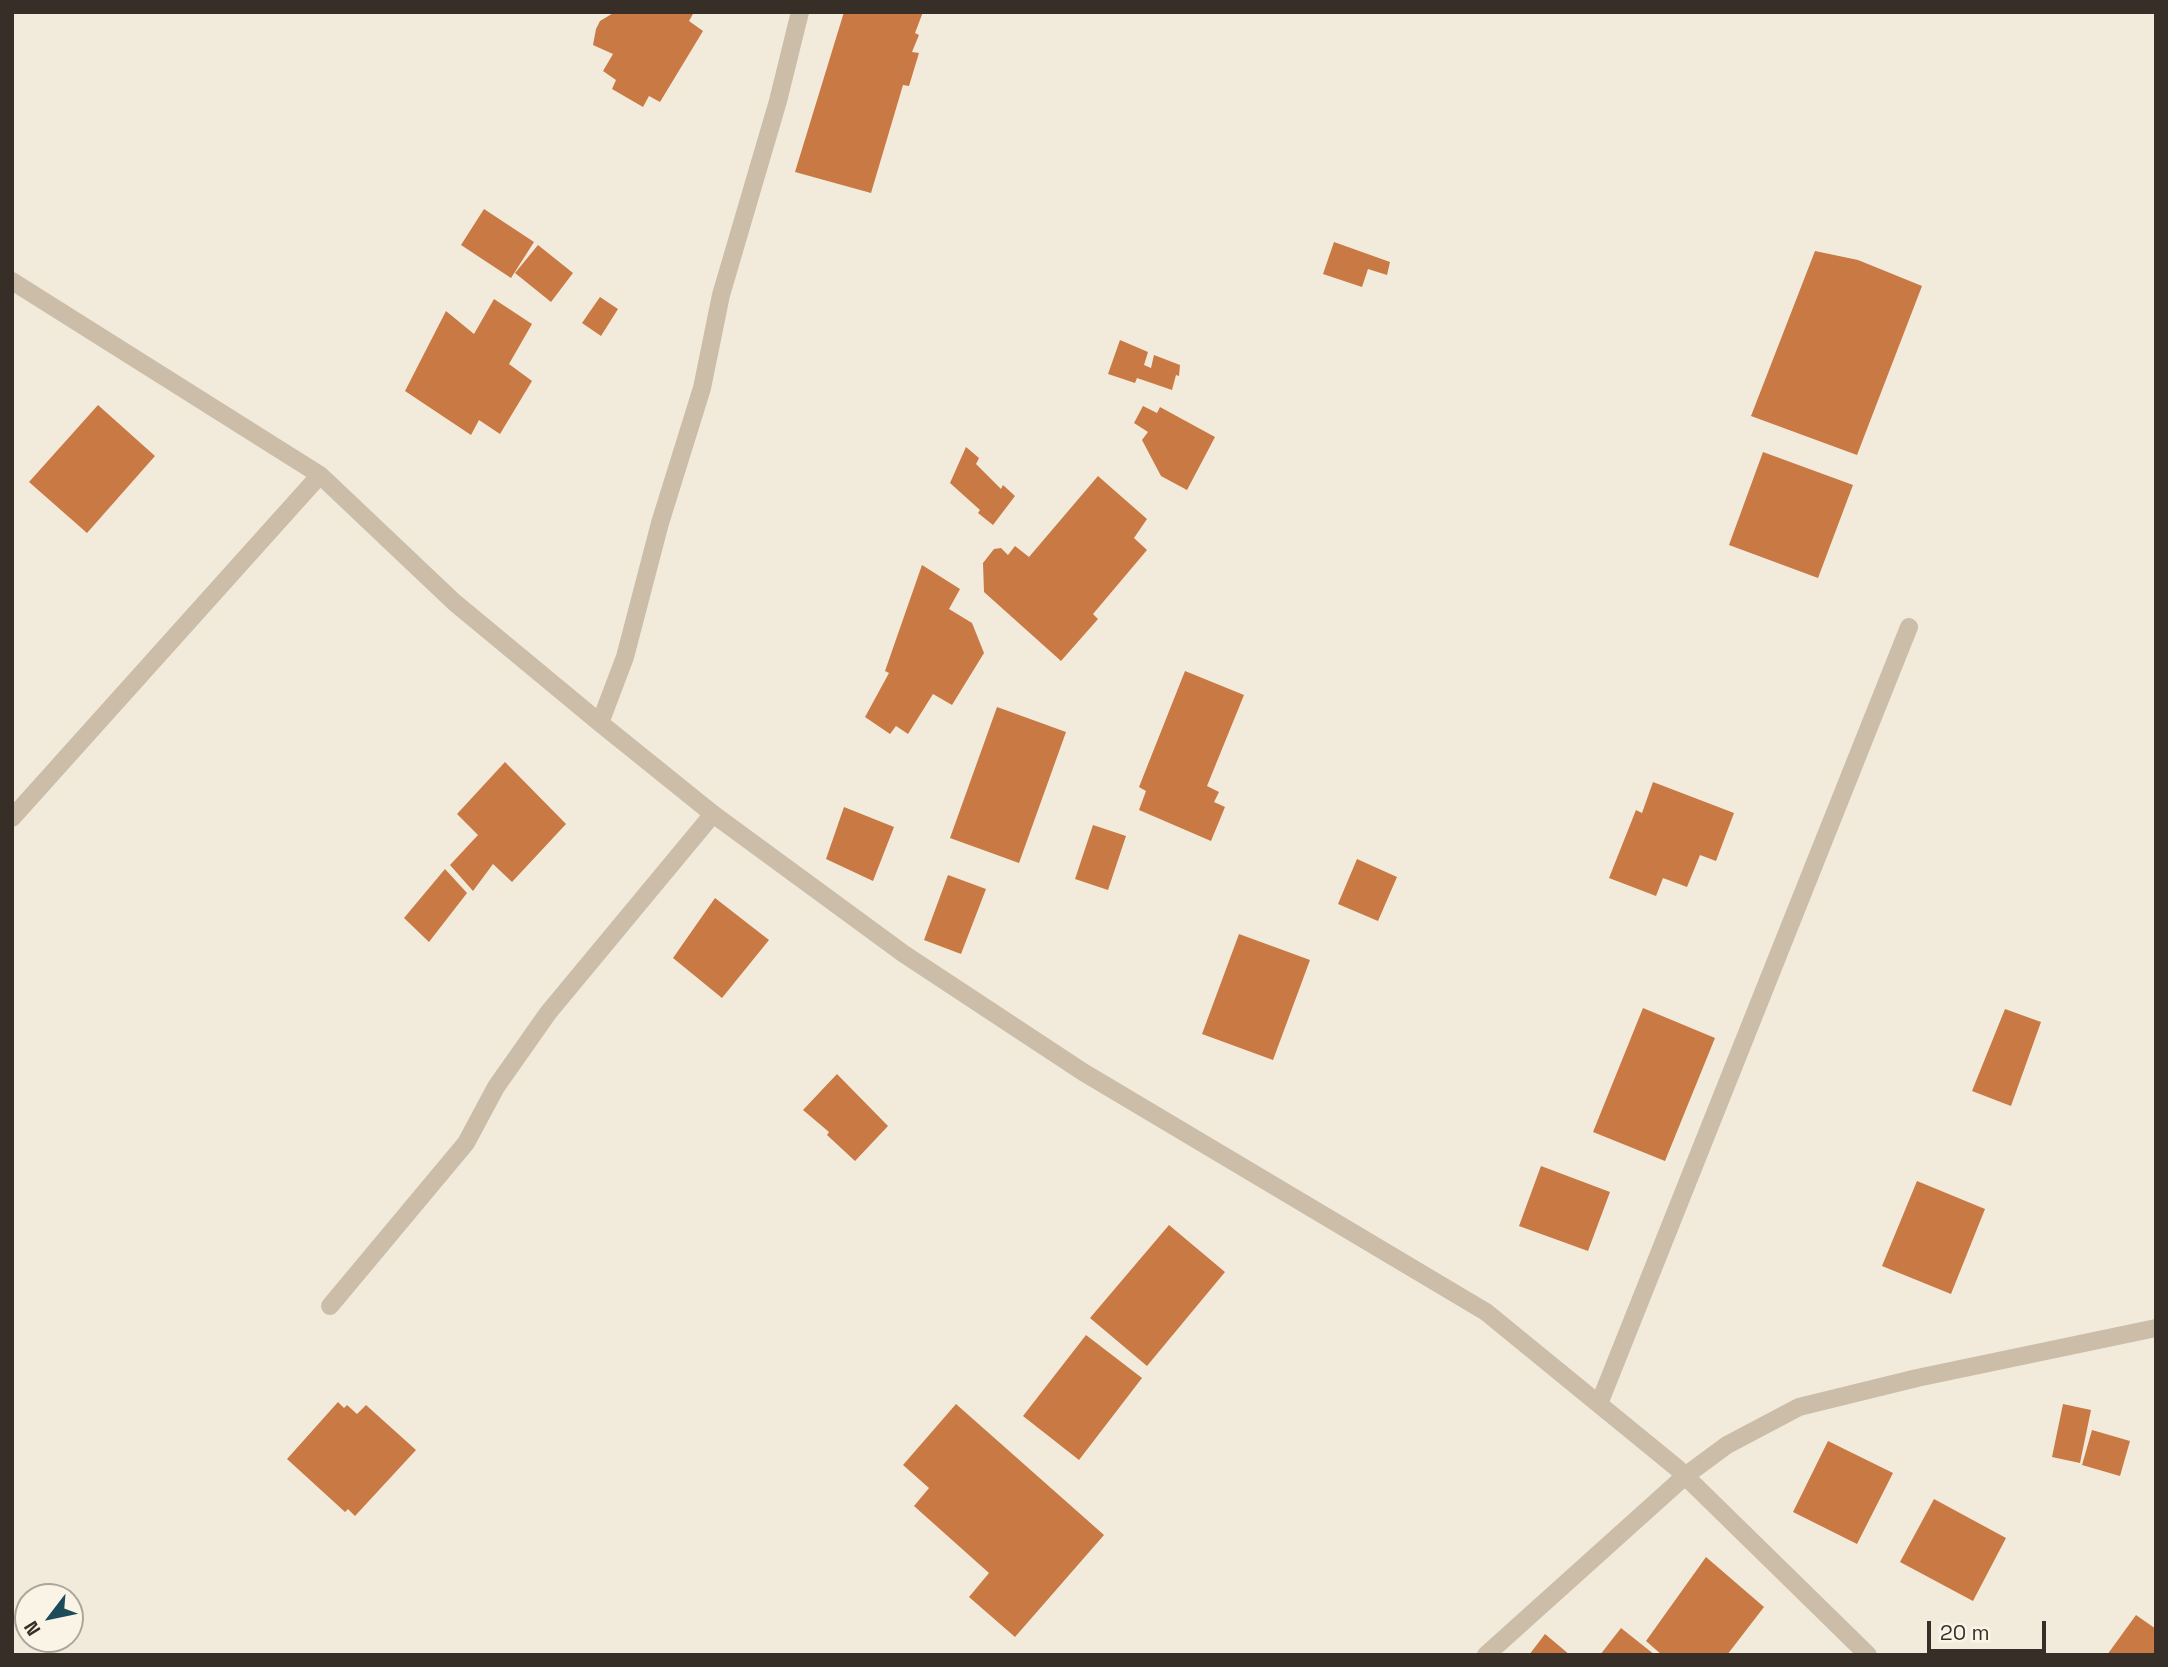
<!DOCTYPE html>
<html>
<head>
<meta charset="utf-8">
<style>
  body { margin:0 }
  #map { position:relative; width:2168px; height:1667px; overflow:hidden; background:#f2ebdb; font-family:"Space Grotesk",sans-serif }
  canvas { display:block }
  .frame { position:absolute; inset:0; border:14px solid #372f27; pointer-events:none }
  .north { position:absolute; left:14px; top:1583px; width:70px; height:70px; box-sizing:border-box; background:#faf4e7; border:2px solid #aca59a; border-radius:50%; rotate:238deg; font-size:19px; font-weight:700; line-height:28px; text-align:center; color:#372f27 }
  .north::after { content:''; display:block; margin:auto; width:24px; height:32px; background:#1c4c59; clip-path:polygon(50% 0,100% 100%,50% 72%,0 100%) }
  .scale { position:absolute; left:1927px; top:1621px; width:119px; height:32px; box-sizing:border-box; border:4px solid #372f27; border-top:0; padding-left:9px; font-size:21px; line-height:24px; white-space:nowrap; color:#372f27; -webkit-text-stroke:5px #faf4e7; paint-order:stroke }
</style>
</head>
<body>
<div id="map">
<canvas width="2168" height="1667"></canvas>
<div class="frame"></div>
<div class="north">N</div>
<div class="scale">20 m</div>
</div>
<script>
const ctx = document.querySelector('canvas').getContext('2d');
ctx.lineJoin = 'round';
function fill(path, color) { ctx.fillStyle = color; ctx.fill(path, 'evenodd'); }
function trace(path, color, width, dash) { ctx.strokeStyle = color; ctx.lineWidth = width; ctx.lineCap = dash ? 'butt' : 'round'; ctx.setLineDash(dash || []); ctx.stroke(path); }
fill(new Path2D(`
  M615 12H694L689 21 703 31 660 102 649 96 643 107 612 89 616 80 603 71 613 54 593 45 596 29 600 21Z
  M844 12H923L915 33 919 35 912 52 919 53 909 86 903 85 871 193 795 172Z
  M484 209 534 242 511 278 461 245Z
  M1334 242 1390 262 1387 275 1368 269 1362 287 1323 274Z
  M538 245 573 273 551 302 515 273Z
  M1815 251 1858 260 1922 286 1857 455 1751 416Z
  M600 297 618 309 601 336 582 323Z
  M494 299 532 324 509 364 532 381 500 434 479 420 471 435 405 391 446 311 474 334Z
  M1120 340 1148 352 1144 365 1151 368 1154 355 1180 365 1179 376 1176 375 1172 390 1137 378 1135 383 1108 374Z
  M98 405 155 456 87 533 29 482Z
  M1143 406 1157 413 1160 407 1215 437 1187 490 1161 476 1142 440 1148 432 1134 423Z
  M966 447 979 458 976 464 1001 489 1003 485 1015 496 993 525 978 513 980 510 950 483Z
  M1763 452 1853 485 1818 578 1729 545Z
  M1098 476 1147 519 1134 538 1147 550 1093 614 1098 619 1061 661 984 592 983 563 994 549 1001 548 1008 555 1015 546 1029 557Z
  M922 565 960 589 949 609 972 623 984 653 952 705 933 694 908 734 896 726 890 734 865 717 889 673 885 671Z
  M1185 671 1244 695 1207 786 1219 792 1214 802 1225 807 1211 841 1139 810 1146 791 1139 787Z
  M997 707 1066 732 1019 863 950 838Z
  M505 762 566 824 512 882 493 864 473 891 450 865 478 835 457 814Z
  M1653 782 1734 813 1716 861 1700 855 1687 887 1663 878 1656 896 1609 878 1636 810 1642 813Z
  M844 807 894 827 873 881 826 859Z
  M1093 825 1126 836 1108 890 1075 879Z
  M1357 859 1397 877 1378 921 1338 904Z
  M445 869 467 893 429 942 404 918Z
  M948 875 986 889 961 954 924 940Z
  M715 898 769 940 722 998 673 958Z
  M1239 934 1310 960 1273 1060 1202 1034Z
  M1643 1008 1715 1038 1665 1161 1593 1132Z
  M2005 1009 2041 1022 2011 1106 1972 1091Z
  M837 1074 888 1126 855 1161 827 1135 829 1132 803 1110Z
  M1541 1166 1610 1192 1588 1251 1519 1226Z
  M1917 1181 1985 1209 1951 1294 1882 1266Z
  M1169 1225 1225 1272 1147 1366 1090 1318Z
  M1086 1335 1142 1378 1079 1460 1023 1416Z
  M338 1402 344 1408 347 1405 357 1414 366 1405 416 1450 355 1516 348 1509 345 1512 287 1459Z
  M956 1404 1104 1535 1015 1637 969 1597 989 1573 914 1506 929 1488 903 1465Z
  M2063 1404 2091 1410 2080 1463 2052 1457Z
  M2092 1430 2130 1441 2120 1476 2082 1465Z
  M1828 1441 1893 1473 1857 1544 1793 1512Z
  M1934 1499 2006 1538 1973 1601 1900 1562Z
  M1706 1557 1764 1607 1727 1655H1662L1646 1641Z
  M2136 1615 2156 1629V1655H2107Z
  M1621 1628 1655 1655H1600Z
  M1545 1634 1570 1655H1529Z`), '#c97943');
trace(new Path2D(`
  M330 1306 466 1143 496 1087 548 1013 713 814`), '#cbbda7', 18);
trace(new Path2D(`
  M12 281 320 475 454 602 600 723 713 814 904 954 1083 1072 1486 1312 1677 1468 1868 1655
  M600 723 625 657 660 523 702 388 721 295 778 101 800 12
  M12 818 320 475
  M1599 1404 1909 627
  M1486 1655 1685 1476 1727 1445 1799 1407 1917 1378 2156 1328`), '#cbbda7', 18);
</script>
</body>
</html>
